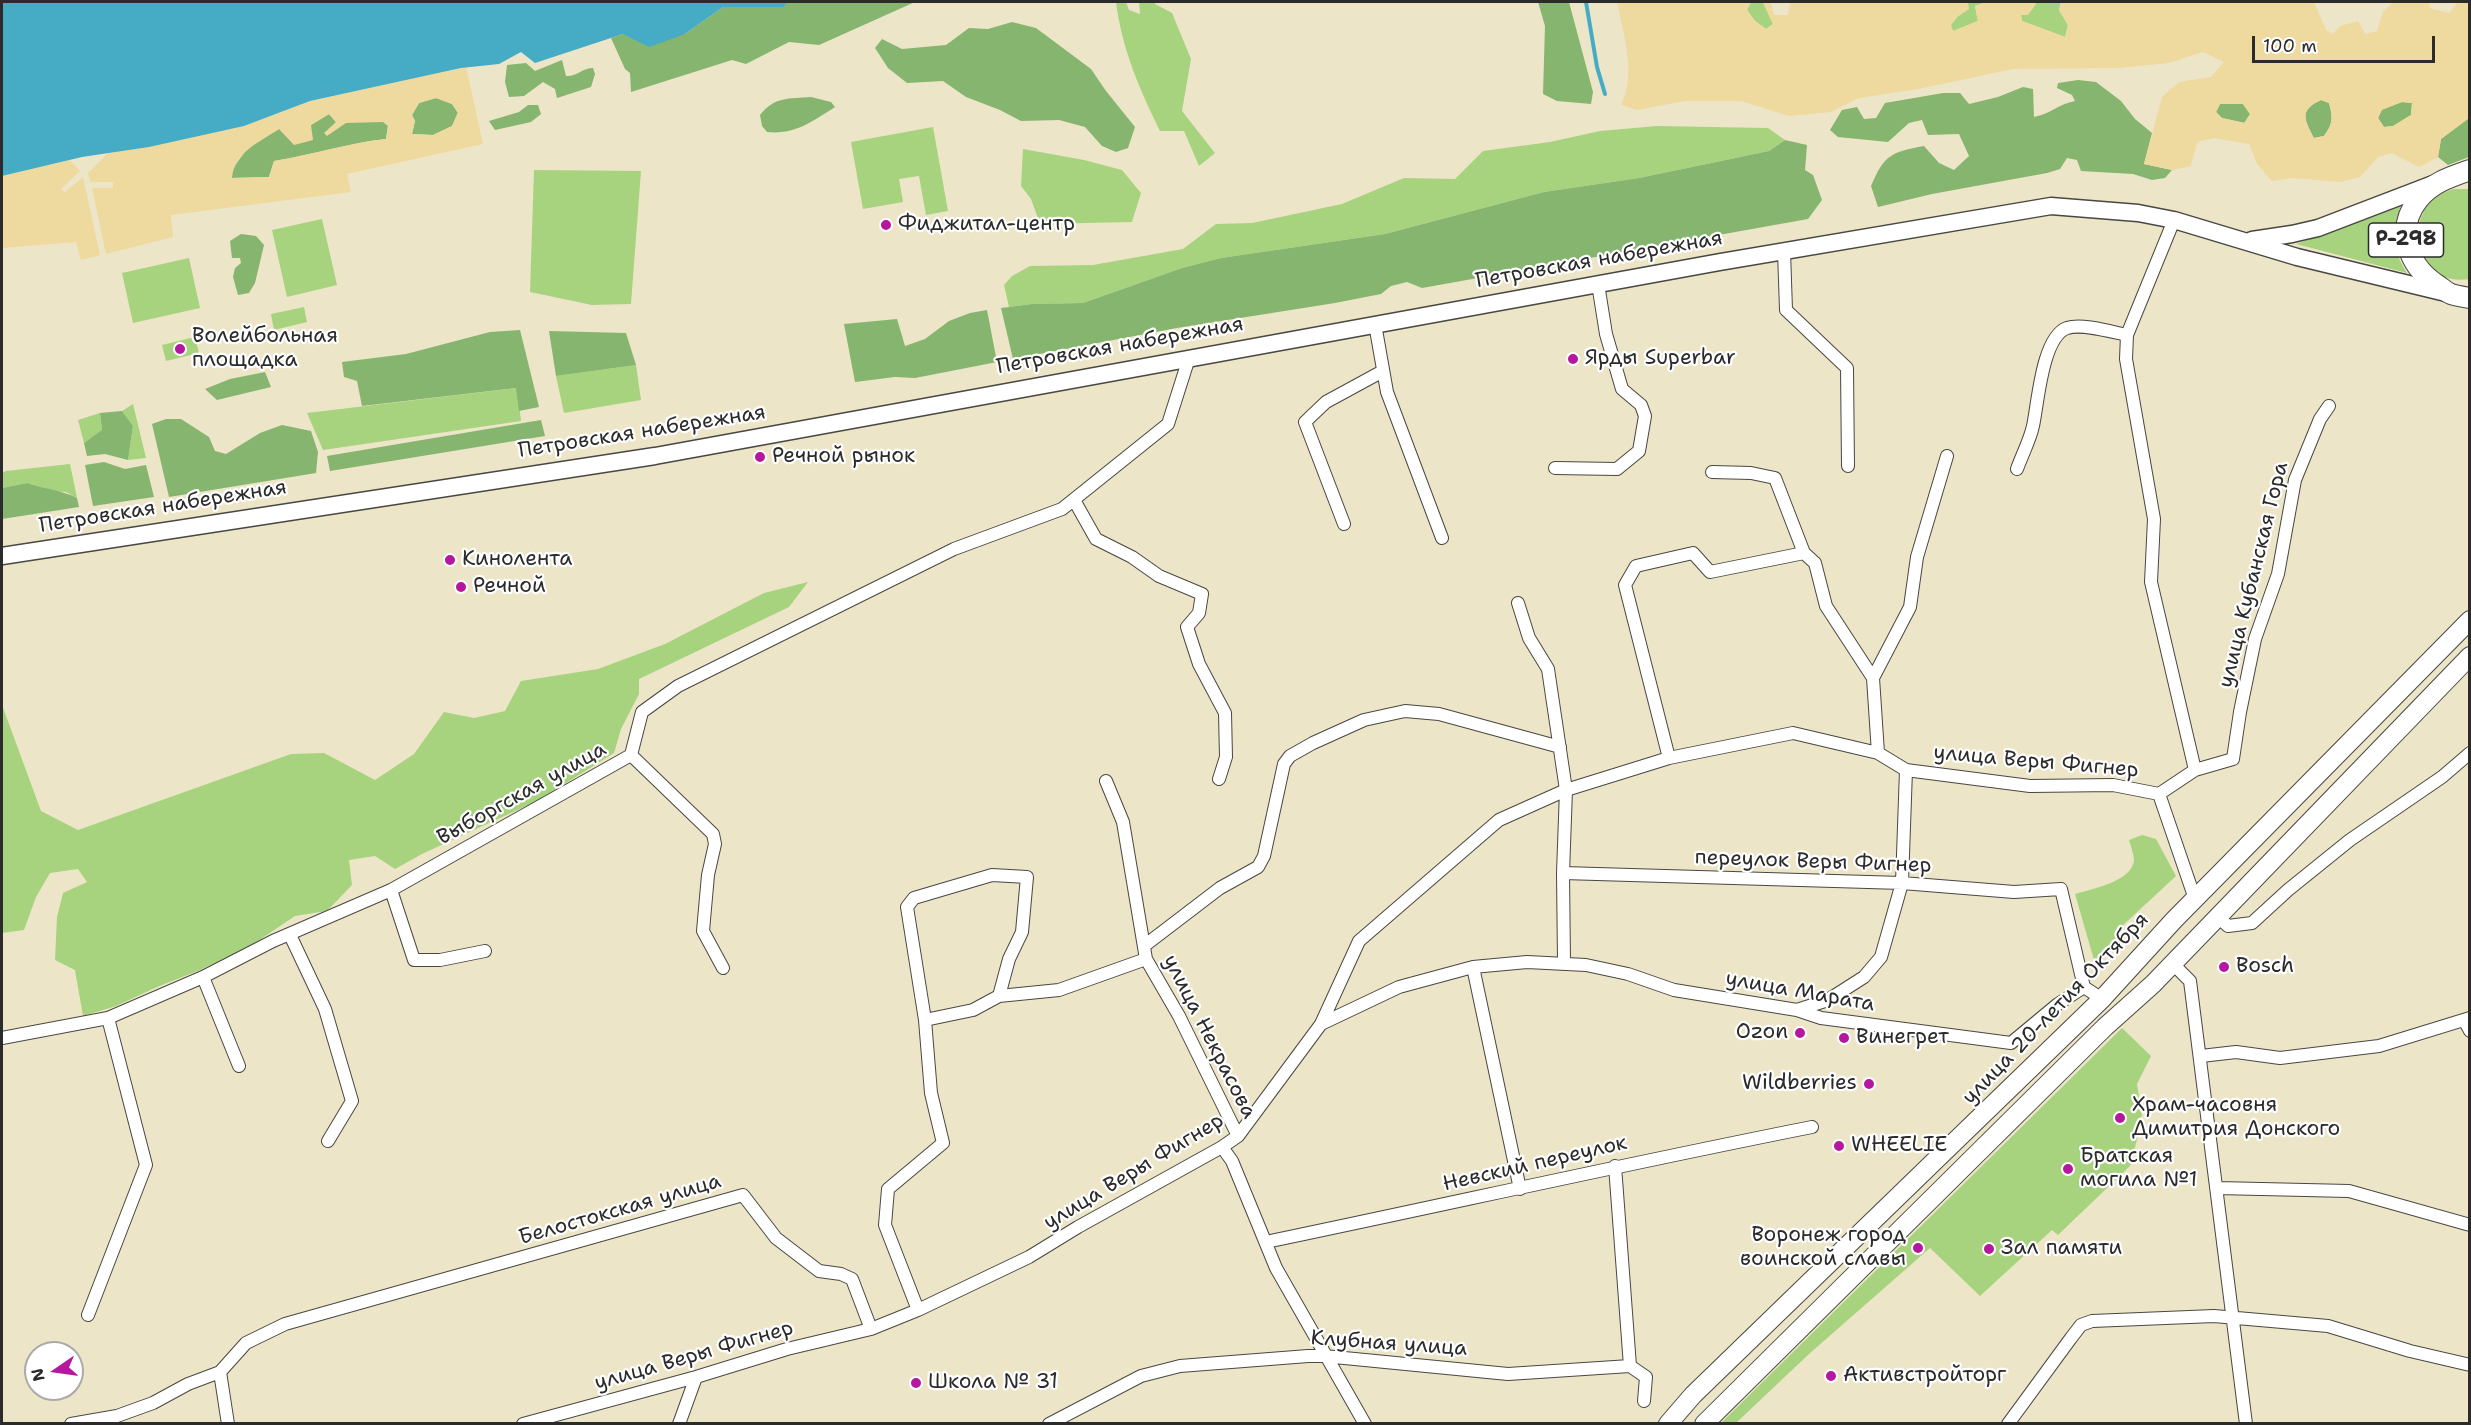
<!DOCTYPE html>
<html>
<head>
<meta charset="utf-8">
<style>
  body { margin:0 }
  #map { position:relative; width:2471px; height:1425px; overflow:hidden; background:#ede5c7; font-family:"Shantell Sans",sans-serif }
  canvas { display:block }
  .frame { position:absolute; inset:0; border:3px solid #2b2b2b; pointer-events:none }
  .north { position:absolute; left:24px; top:1341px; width:60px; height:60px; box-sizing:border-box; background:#fff; border:2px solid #aaa; border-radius:50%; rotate:257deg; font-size:16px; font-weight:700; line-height:24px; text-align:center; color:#2b2b2b }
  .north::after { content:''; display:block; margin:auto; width:21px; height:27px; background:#b5179e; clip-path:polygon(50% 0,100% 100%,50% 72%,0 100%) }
  .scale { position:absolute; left:2252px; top:36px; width:183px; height:27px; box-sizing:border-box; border:3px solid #2b2b2b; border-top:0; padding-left:8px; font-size:18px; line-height:21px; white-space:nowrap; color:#2b2b2b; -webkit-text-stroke:4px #fff; paint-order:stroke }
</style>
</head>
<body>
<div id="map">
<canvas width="2471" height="1425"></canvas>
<div class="frame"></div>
<div class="north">N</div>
<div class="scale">100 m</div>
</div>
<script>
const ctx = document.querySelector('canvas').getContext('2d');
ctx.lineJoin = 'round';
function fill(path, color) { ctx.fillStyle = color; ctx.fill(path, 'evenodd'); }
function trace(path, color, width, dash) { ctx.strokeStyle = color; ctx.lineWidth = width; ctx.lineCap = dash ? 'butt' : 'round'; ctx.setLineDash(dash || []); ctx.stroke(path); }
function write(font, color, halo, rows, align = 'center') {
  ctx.font = font + ' "Shantell Sans",sans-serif'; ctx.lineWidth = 4.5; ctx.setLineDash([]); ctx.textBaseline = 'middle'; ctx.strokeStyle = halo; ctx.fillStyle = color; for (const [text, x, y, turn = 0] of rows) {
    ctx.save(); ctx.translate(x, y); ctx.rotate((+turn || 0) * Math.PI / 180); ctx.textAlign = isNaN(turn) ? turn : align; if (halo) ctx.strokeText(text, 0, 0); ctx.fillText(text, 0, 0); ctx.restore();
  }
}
fill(new Path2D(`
  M1116 2H1126L1129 10 1140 14 1139 2H1155V4L1172 13 1191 59 1182 111 1215 153 1199 166 1184 131H1160C1139 88 1122 49 1116 2Z
  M1751 2H1763L1773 24 1766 29 1755 21 1747 10Z
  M1968 2H1986L1975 6 1978 21 1953 31 1950 26 1957 17 1968 9Z
  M2034 2H2061L2059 10 2068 25 2065 37 2022 21 2021 15 2036 4Z
  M1657 126 1768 128 1785 140 1769 151 1639 178 1544 192 1385 234 1221 258 1182 268 1083 303 1032 304 1009 307 1004 285 1012 276 1030 266 1093 265 1183 249 1216 224 1252 223 1342 204 1404 178 1455 179 1483 151 1550 142 1600 131Z
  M933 127 948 211 926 215 919 176 899 179 903 202 863 209 851 142Z
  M1023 149 1084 160 1122 170 1141 193 1132 222 1040 224 1031 199 1021 186Z
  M534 170 641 171 631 304 592 305 530 292Z
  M2454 189H2469L2470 279C2413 289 2396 205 2454 189Z
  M2401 206C2391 230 2393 252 2407 273L2296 244Z
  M322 219 337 285 287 297 272 230Z
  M189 258 200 308 133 323 122 273Z
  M304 307 307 322 274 330 271 314Z
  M195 337 199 353 166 361 162 345Z
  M636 365 641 400 564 413 556 376Z
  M517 388 521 421 323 450 307 413Z
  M133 404 146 458 128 460 133 426 122 411Z
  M100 413 102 431 84 443 78 420Z
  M70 464 77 498 66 492 50 491 27 483 2 488V473L6 471Z
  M808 582 789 607 639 679V694L621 729 614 753 539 800 422 854 395 869 375 856 349 860 352 885 327 911 295 916 252 945 200 970 157 987 116 1006 83 1016 75 970 55 960 57 917 63 893 87 882 78 869 50 873 36 897 24 930 2 933V705L41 811 78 830 291 754 324 753 375 780 414 754 444 712 474 718 505 711 521 681 598 669 665 644 764 593Z
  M2142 835 2156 839 2176 876 2121 927V941L2096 967 2075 894C2092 889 2134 881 2134 859 2133 853 2131 846 2129 840Z
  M2122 1028 2151 1056 2137 1084 2142 1116 2138 1120V1136L2130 1166 2058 1235 2052 1230 1980 1296 1930 1248 1809 1354 1736 1423H1721Z`), '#a7d37f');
fill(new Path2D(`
  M788 2H915L819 45 789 42 746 64 732 60 631 92 630 73 625 69 611 38 623 34H685L723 7H782Z
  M1538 2H1569L1593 92 1591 104 1557 101 1543 94 1545 26Z
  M1012 22 1036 28 1091 69 1106 91 1135 127 1128 148 1116 152 1102 146 1085 127 1059 120 1021 121 1000 110 966 97 943 81 907 83 888 68 875 48 882 39 902 49 946 45 969 28 988 29Z
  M562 60 566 76C577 77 582 68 593 68L595 74 591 87 557 98 555 89 543 82 524 96 509 97 505 82 507 65 526 63 535 71Z
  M2078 80 2096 82 2121 101 2135 119 2152 133 2144 164 2172 170 2165 178 2152 180 2133 174 2081 171 2077 160 2067 158 2060 169 2047 173 1932 194 1878 207 1871 186C1884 155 1891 152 1924 146L1939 163 1954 170 1969 156 1959 134 1928 135 1922 120 1909 123 1888 142 1838 137 1830 130 1842 110 1857 107 1864 119 1876 118 1885 103 1943 93H1960L1969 104 1998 97 2023 87 2033 89 2034 117C2050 114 2059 104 2075 101L2072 95 2057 88 2058 83Z
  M811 97 831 102 835 107C813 121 795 135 767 132L762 126 760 115C775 96 789 99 811 97Z
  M436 98 452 104 458 113 452 126 433 135 412 134 415 121 412 115 419 103Z
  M2321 100 2329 103C2333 118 2333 124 2324 136L2314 138C2305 120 2298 110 2321 100Z
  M2402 102 2412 103 2411 115 2393 126 2384 127 2378 118 2382 109Z
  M2220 104H2243L2250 114 2245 123 2222 118 2216 112Z
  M528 105H538L541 114 531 122 495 130 489 121 519 112Z
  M329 114 336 122H384L388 126 386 139C348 143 312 155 274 161L269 177 231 178 233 168 247 149 279 129 311 125Z
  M2469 118V157L2448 165 2438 157 2441 139Z
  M1785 140 1807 145 1805 170 1813 175 1822 200 1808 219 1422 288 1407 282 1391 286 1381 294 1335 303 1177 328 1013 359 1001 308 1032 304 1083 303 1182 268 1221 258 1385 234 1544 192 1639 178 1769 151Z
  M241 234 256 236 264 245 255 283 249 293 238 295 233 277 235 268 241 263 240 258H232L230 241Z
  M987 310 997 362 915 378 895 377 855 382 844 324 897 319 905 346 925 339 949 321 970 313Z
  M520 330 539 407 519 411 516 388 362 406 357 381 344 377 342 362 406 354 490 332Z
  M549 331 626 333 636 365 556 376Z
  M265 372 271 387 217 400 205 389 230 379Z
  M122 411 133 426 128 460 105 454 87 456 84 443 102 430 100 413Z
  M166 419H181L209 437 215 451 226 454 260 433 282 425 311 431 318 452 316 473 169 497 152 424Z
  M541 420 545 436 330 471 327 456Z
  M104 462 125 469 146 465 154 497 93 506 85 465Z
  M27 483C43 489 62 490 77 498L79 507 2 519V488Z`), '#85b56e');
fill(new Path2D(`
  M1617 2H1751L1747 10 1755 21 1766 29 1773 24 1763 2H1780L1771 3 1774 15H1788L1790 2H1968L1969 9 1957 17 1951 25 1953 31 1978 21 1975 6 1986 2H2034L2036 4 2028 15H2021L2022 21 2065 37 2068 25 2059 10 2061 2H2314L2326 30 2333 34 2340 26 2358 21 2365 34 2377 31 2383 12 2393 2H2429L2430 8 2449 13 2458 2H2469V118L2441 139 2438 157 2419 167 2392 153 2378 157 2360 177 2340 182 2293 178 2272 181 2257 164 2249 144 2214 138 2197 142 2191 166 2172 170 2144 164 2162 97 2179 82 2211 77 2224 62 2203 52 2169 63 2119 68 2013 69 1918 89 1859 98 1831 112 1789 116 1741 101H1685L1637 110 1621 105C1637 74 1623 34 1617 2ZM2321 100 2329 103C2333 118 2333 124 2324 136L2314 138C2304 120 2299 110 2321 100ZM2402 102 2412 103 2411 115 2393 126 2384 127 2378 118 2382 110ZM2220 104H2243L2250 114 2244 123 2222 118 2216 112Z
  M466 67 483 144 347 174 351 192 171 215 173 237 106 254 92 188H113V182H90L88 173 108 153 244 126 310 101ZM436 98 452 104 458 112 452 126 433 135 412 134 415 121 412 115 419 103ZM329 114 336 122 324 133 327 136 346 123 383 122 388 126 386 139C348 143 312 155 274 161L269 177 232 178C234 153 260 141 279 129L294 145 313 140 311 125Z
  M70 160 80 171 61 189 65 192 83 177 100 255 81 260 76 242 2 248V176Z`), '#eeda9e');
fill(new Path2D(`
  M2 2H788L783 7H723L685 34 649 47 623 34 535 63 521 52 499 64 461 68 310 101 244 126 149 147 82 157 2 176Z`), '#46acc5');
trace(new Path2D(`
  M1586 2 1597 67 1605 94`), '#46acc5', 4);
const minor = new Path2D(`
  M2174 220 2127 335 2126 359 2154 519 2151 582 2195 770
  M1784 251 1786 310 1847 368 1848 466
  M1375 324 1387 392 1442 538
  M1555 468 1617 469 1639 451 1645 416 1641 405 1622 389 1606 334 1598 284
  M2017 469C2022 455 2030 440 2033 426 2038 403 2042 337 2067 328 2082 323 2112 332 2127 335
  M1712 472 1751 473 1775 478 1804 553 1815 563 1826 606 1873 678 1878 753
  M1074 500 1096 539 1132 557 1159 576 1202 594 1199 613 1187 627 1199 664 1225 713 1226 757 1219 779
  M1344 524 1305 422 1326 402 1383 371
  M1518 603 1529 638 1548 669 1566 790 1563 873 1564 962
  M1873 678 1910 607 1917 557 1947 456
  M631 755 713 834 715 844 708 875 703 931 723 968
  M1669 758 1625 585 1636 566 1693 553 1710 572 1804 553
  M1106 781 1123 822 1146 959 1179 1016 1238 1136
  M2159 794 2195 770 2233 759 2240 712 2255 639 2278 574 2295 480 2320 419 2329 406
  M2159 794 2195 899
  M1563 873 1902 883 2014 892 2061 889 2084 987
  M391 890 414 960H440L485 951
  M2218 917 2228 926 2252 923 2288 890 2350 840 2442 777 2470 753
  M290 935 325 1009 352 1101 328 1141
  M1144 946 1220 888 1258 867 1264 856 1284 764 1290 756 1313 743 1364 720 1405 711 1439 714 1560 747
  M2173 964 2190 981 2246 1424
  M1473 967 1520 1189
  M203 977 239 1066
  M1797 1010 1828 1000 1864 977 1881 957 1902 883 1906 770
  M925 1020 973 1010 999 996 1059 990 1146 959
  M2464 1020 2470 1031
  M1321 1024 1399 987 1473 967 1527 962 1586 965 1628 974 1674 990 1797 1010 1821 1018 2011 1043 2058 1004 2084 987 2102 999
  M2 1038 108 1018 203 977 273 941 391 890 631 755 642 712 678 686 954 549 1062 509 1168 424 1189 358
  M2201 1056 2236 1052 2280 1058 2379 1046 2470 1018
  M1222 1147 1232 1161 1276 1268 1365 1424
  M1615 1166 1630 1366
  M2217 1188 2349 1191 2470 1225
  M1266 1242C1448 1204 1630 1163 1812 1127
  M918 1310 885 1225 888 1189 943 1143 931 1093 925 1020 907 907 914 898 992 875 1027 877 1022 932 1009 959 999 996
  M88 1315 146 1165 108 1018
  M220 1372 228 1424
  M71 1424 117 1416 153 1403 188 1384 220 1372 246 1343 285 1324 743 1195 776 1238 819 1271 841 1274 852 1279 871 1329
  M523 1424 696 1377 787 1349 871 1329 918 1310 1029 1257 1078 1227 1222 1147 1238 1136 1321 1024 1359 941 1499 820 1566 790 1669 758 1793 733 1878 753 1906 770 2030 786 2113 785 2159 794
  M679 1424 696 1377
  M1049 1424 1141 1376 1180 1366 1308 1356H1324L1508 1374 1630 1366 1646 1377 1644 1401
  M2008 1424 2071 1338 2081 1325 2092 1321 2214 1316 2328 1326 2410 1351 2470 1365`);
const secondary = new Path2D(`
  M2252 240 2292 234 2318 228 2433 184
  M2 556 655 456 1720 262 2051 206 2138 213 2174 220 2297 257 2446 293`);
const primary = new Path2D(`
  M1668 1424 1693 1395 2102 999 2174 920 2470 620
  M1704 1424 2105 1027 2153 984 2470 656`);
const trunk = new Path2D(`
  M2470 170C2450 177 2431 183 2418 200 2395 229 2408 265 2436 284 2441 287 2446 292 2451 294 2457 296 2464 297 2470 298`);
trace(minor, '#484742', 14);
trace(secondary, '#484742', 19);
trace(primary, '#484742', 20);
trace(trunk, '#484742', 22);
trace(minor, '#fff', 12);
trace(secondary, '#fff', 16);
trace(primary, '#fff', 18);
trace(trunk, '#fff', 20);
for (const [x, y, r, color] of [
  [886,225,6,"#b5179e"],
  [180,349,6,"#b5179e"],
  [1573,359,6,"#b5179e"],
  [760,457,6,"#b5179e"],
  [450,560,6,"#b5179e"],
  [461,587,6,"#b5179e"],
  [2224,967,6,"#b5179e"],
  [1800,1033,6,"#b5179e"],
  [1844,1038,6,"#b5179e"],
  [1869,1084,6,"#b5179e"],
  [2120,1118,6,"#b5179e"],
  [1839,1146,6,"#b5179e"],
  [2068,1169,6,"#b5179e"],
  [1918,1248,6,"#b5179e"],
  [1989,1249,6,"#b5179e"],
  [1831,1376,6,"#b5179e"],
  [916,1383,6,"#b5179e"]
]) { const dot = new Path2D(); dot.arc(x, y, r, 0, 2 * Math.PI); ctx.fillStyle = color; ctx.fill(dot); trace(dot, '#fff', 2); }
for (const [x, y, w] of [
  [2406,240,75]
]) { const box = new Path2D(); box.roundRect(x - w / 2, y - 17, w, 34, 4.5); ctx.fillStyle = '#fff'; ctx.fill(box); trace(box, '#2b2b2b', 1.5); }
write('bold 20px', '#2b2b2b', null, [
  ["Р-298",2406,240]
]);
write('21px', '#2b2b2b', '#fff', [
  ["Фиджитал-центр",898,225],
  ["Волейбольная",192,337],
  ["площадка",192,361],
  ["Ярды Superbar",1585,359],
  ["Речной рынок",772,457],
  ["Кинолента",462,560],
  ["Речной",473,587],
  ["Bosch",2236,967],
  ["Ozon",1788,1033,"right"],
  ["Винегрет",1856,1038],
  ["Wildberries",1857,1084,"right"],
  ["Храм-часовня",2132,1106],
  ["Димитрия Донского",2132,1130],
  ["WHEELIE",1851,1146],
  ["Братская",2080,1157],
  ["могила №1",2080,1181],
  ["Воронеж город",1906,1236,"right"],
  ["воинской славы",1906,1260,"right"],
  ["Зал памяти",2001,1249],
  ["Активстройторг",1843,1376],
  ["Школа № 31",928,1383]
], 'left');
write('21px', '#2b2b2b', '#fff', [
  ["Петровская набережная",1599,260,-10],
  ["Петровская набережная",1120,346,-10],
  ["Петровская набережная",642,432,-9],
  ["Петровская набережная",163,507,-9],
  ["улица Кубанская Гора",2254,575,-76],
  ["улица Веры Фигнер",2036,762,5],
  ["Выборгская улица",522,794,-29],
  ["переулок Веры Фигнер",1813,862,2],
  ["улица Марата",1800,992,10],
  ["улица 20-летия Октября",2056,1009,-46],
  ["улица Некрасова",1209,1037,63],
  ["Невский переулок",1535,1164,-13],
  ["улица Веры Фигнер",1134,1172,-31],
  ["Белостокская улица",620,1210,-16],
  ["Клубная улица",1389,1344,4],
  ["улица Веры Фигнер",694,1356,-16]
]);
</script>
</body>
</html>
